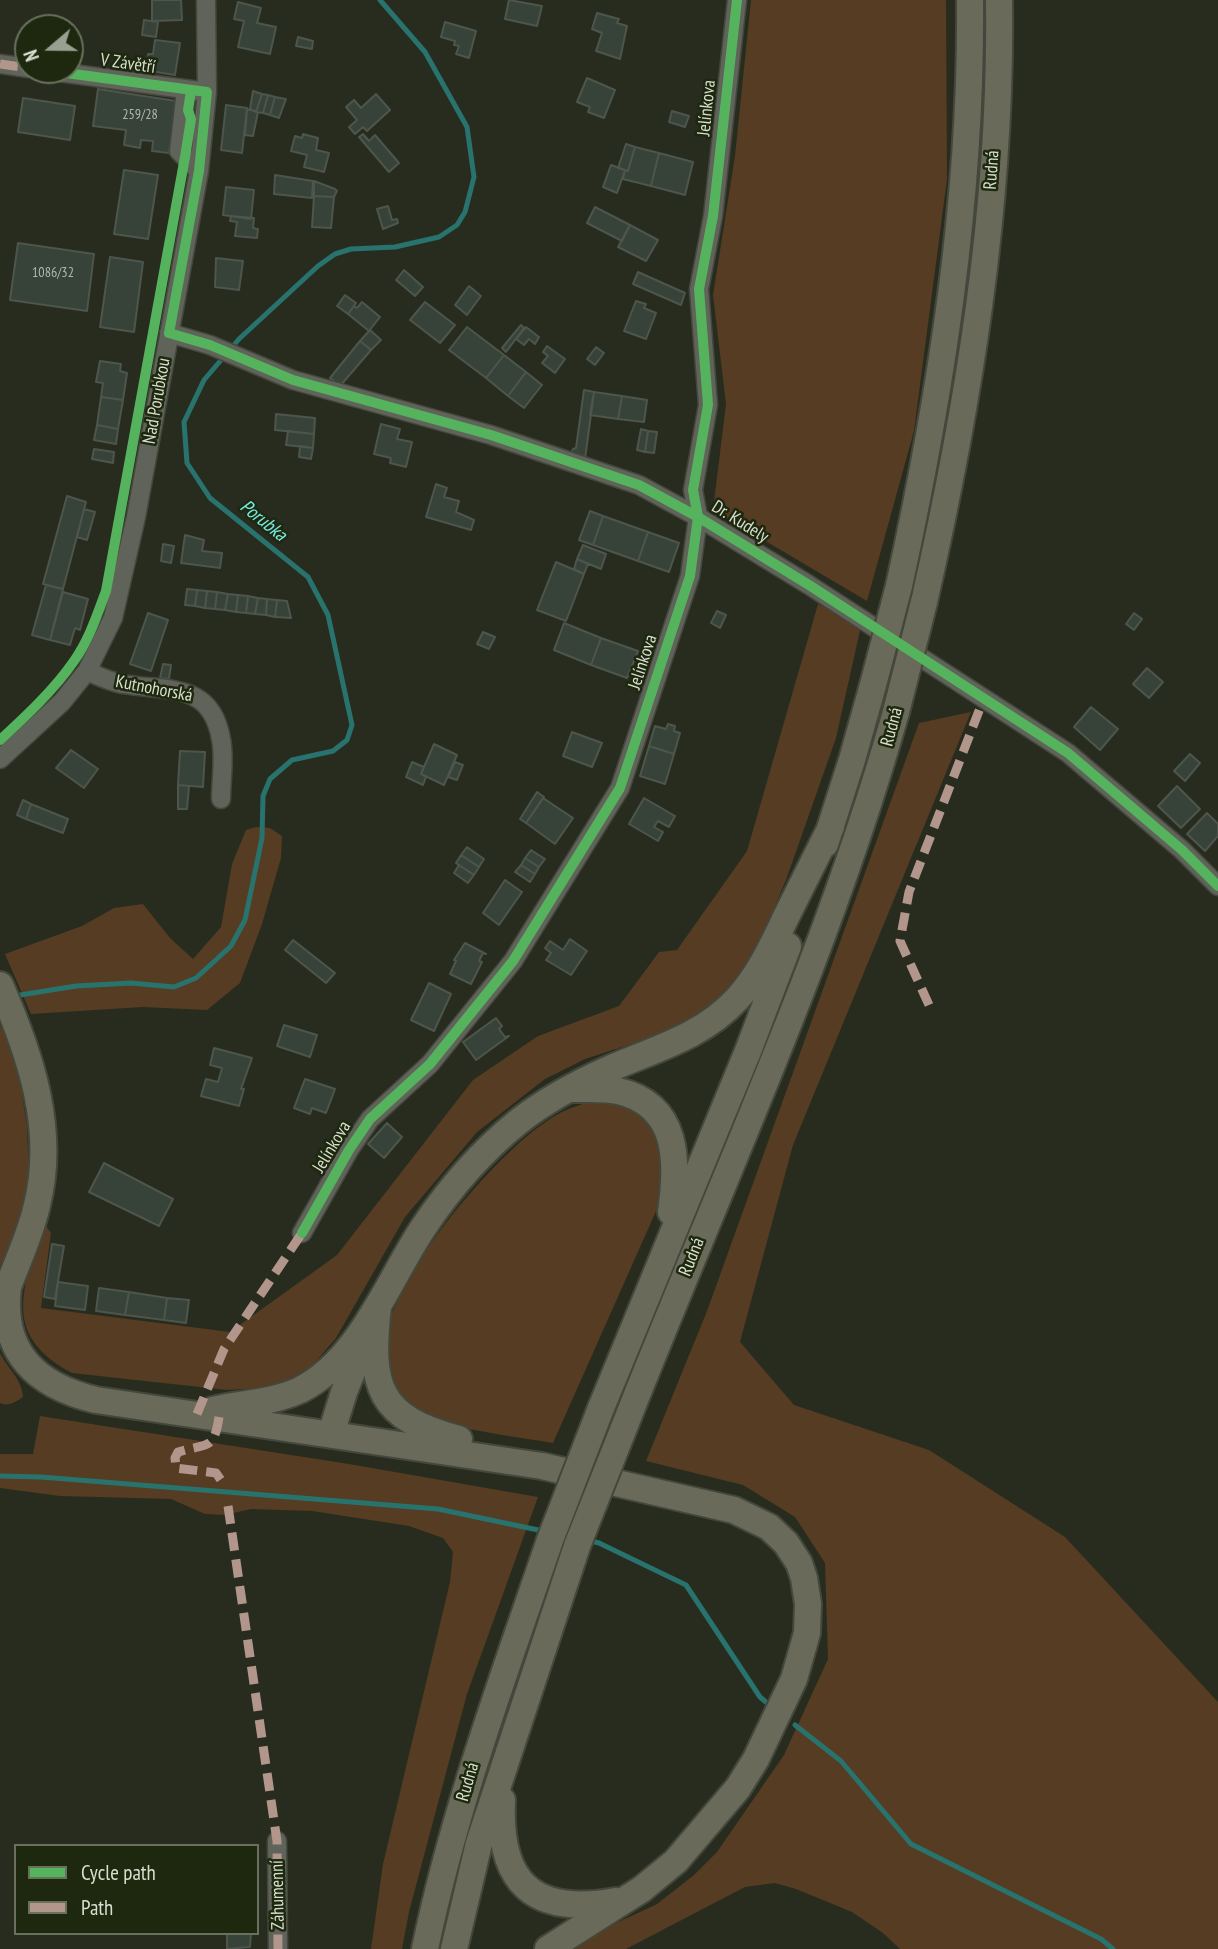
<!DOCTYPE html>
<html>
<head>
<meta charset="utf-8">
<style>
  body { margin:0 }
  #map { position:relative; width:1218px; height:1949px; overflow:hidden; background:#272c1f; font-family:"PT Sans Narrow",sans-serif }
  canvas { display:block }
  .legend { position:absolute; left:14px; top:1844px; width:245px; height:91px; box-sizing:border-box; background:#1e280f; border:2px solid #68715c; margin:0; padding:9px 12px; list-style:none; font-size:21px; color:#d8dfcf }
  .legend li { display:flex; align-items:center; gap:14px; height:35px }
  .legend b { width:35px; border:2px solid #68715c }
  .north { position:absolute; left:14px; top:14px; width:70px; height:70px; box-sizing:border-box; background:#1e280f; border:2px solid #68715c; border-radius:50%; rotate:250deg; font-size:19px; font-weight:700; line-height:28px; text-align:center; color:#d8dfcf }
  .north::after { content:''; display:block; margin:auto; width:24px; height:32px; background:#9aa091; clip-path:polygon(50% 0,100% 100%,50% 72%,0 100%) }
</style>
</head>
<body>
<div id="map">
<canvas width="1218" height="1949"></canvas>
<ul class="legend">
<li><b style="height:9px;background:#56b35d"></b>Cycle path</li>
<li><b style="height:9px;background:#b2968c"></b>Path</li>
</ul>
<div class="north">N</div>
</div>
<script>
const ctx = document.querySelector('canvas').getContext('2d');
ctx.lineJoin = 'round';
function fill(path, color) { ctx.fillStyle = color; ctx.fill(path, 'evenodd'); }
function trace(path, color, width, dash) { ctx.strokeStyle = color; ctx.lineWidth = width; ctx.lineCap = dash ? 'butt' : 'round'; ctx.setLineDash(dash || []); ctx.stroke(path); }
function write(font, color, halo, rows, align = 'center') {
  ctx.font = font + ' "PT Sans Narrow",sans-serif'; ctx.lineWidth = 5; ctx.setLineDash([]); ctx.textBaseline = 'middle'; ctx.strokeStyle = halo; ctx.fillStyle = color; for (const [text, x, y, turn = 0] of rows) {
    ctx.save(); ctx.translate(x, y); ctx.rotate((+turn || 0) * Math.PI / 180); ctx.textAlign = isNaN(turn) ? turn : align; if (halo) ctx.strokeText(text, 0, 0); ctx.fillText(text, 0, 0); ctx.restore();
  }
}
fill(new Path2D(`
  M751 0H946L947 179 914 431 867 601 713 510 726 404 713 295 735 156Z
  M818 604 861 626 836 738 786 880 757 949 717 1003 678 1029 585 1059 545 1079 477 1132 405 1217 336 1338 312 1366 284 1382 257 1388 227 1390 72 1373C3 1336 22 1293 40 1231L46 1226 51 1233 41 1308 230 1332 337 1255 473 1080 538 1036 619 1006 659 952 677 950 747 851Z
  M971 712 793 1145 740 1342 794 1405 929 1450 1065 1537 1218 1702V1949H900L883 1933 852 1912 796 1889 775 1883 745 1887 626 1949H571L610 1926 657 1904 694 1875 717 1852 784 1755 828 1659 825 1563 795 1517 743 1485 646 1461 707 1311 919 723Z
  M256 827 270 828 282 836 281 858 262 924 240 983 207 1010 143 1007 31 1014 5 954 82 926 114 908 143 904 170 938 193 959 221 927 232 864 246 830Z
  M0 1025 16 1057 27 1126 29 1177 16 1232 0 1269Z
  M599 1099C609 1101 622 1101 631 1106 658 1120 667 1154 665 1183 664 1191 659 1201 657 1209L553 1443C521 1437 431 1428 410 1406 393 1388 385 1369 386 1343 388 1279 496 1153 550 1119 565 1109 581 1104 599 1099Z
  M0 1353C8 1369 22 1379 23 1397 16 1402 8 1407 0 1403Z
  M40 1416 349 1464 538 1497 467 1694 409 1912 402 1949H371L383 1864 450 1582 453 1552 443 1538 409 1526 312 1511 251 1509 225 1515 205 1514 171 1499 60 1496 0 1488V1454H33Z`), '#553c22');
trace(new Path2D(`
  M14 996 76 986 131 983 174 987 196 978 231 946 245 920 262 838 263 796 270 779 292 760 333 751 347 740 352 725 328 615 308 577 210 498 187 463 184 422 204 380 239 339 318 266 335 254 351 249 395 247 439 237 457 225 465 212 474 177 467 127 425 52 380 0
  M0 1476 41 1477 438 1509 543 1531
  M587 1540 599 1543 686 1585 760 1697 773 1708
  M795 1725 841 1761 911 1844 1101 1939 1113 1949`), '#29736e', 5);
const building = new Path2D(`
  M152 0H181L182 20 152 21Z
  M509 0 542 6 537 26 505 19Z
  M238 2 261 8 257 23 276 27 270 54 238 47 244 21 234 19Z
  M597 13 619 19 617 23 627 26 620 59 596 51 602 33 592 29Z
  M144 20 158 22 156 37 142 35Z
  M445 22 476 31 469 58 456 54 459 46 454 45 455 41 441 37Z
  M298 37 313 41 312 49 296 46Z
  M155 40 180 43 175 75 150 71 152 63 147 62 148 54H153Z
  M587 78 615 90 604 118 588 112 590 107 577 102Z
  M98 89 176 101 169 153 152 151 153 141 141 140 140 148 124 145 126 130 93 126Z
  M253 91 262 94 256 112 250 109Z
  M262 94 268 95 263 113 256 112Z
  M376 94 390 110 367 131 363 127 355 134 349 127 357 120 346 107 354 100 361 108Z
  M268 95 275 97 270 115 263 113Z
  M275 97 286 99 279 118 270 115Z
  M23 98 75 106 70 140 18 132Z
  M226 105 247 108 242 153 221 150Z
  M247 109 258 112 253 136 245 135Z
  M672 111 689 116 685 127 669 122Z
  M303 134 318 138 316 150 329 153 324 172 304 167 307 155 291 151 295 136 302 138Z
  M363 134 369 141 375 135 399 163 389 172 359 137Z
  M626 144 635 147 628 171 618 168Z
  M635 147 659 153 651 186 623 179 625 170 628 171Z
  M659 153 693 162 685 195 651 186Z
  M611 165 625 170 617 193 603 187Z
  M124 170 158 175 148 239 114 234Z
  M275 175 313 181 312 198 274 194Z
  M314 181 335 189 337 191 334 197 314 196Z
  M226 187 254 190 251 219 223 215Z
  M314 196 334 197 331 228 312 227Z
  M388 206 392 220 397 219 398 223 383 229 377 209Z
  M595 207 630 225 622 241 587 223Z
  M231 216 254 218 253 228 258 229 257 238 235 236 237 222 230 221Z
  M630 225 658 240 646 261 618 247Z
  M18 243 94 254 87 311 10 300Z
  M110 257 143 262 134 332 100 327Z
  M216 258 243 261 239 290 215 287Z
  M404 270 423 287 415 296 396 280Z
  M638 272 685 293 681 305 633 284Z
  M469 286 481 296 467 315 455 305Z
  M345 295 356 303 348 314 337 306Z
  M636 301 646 304 644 308 656 313 646 339 624 331Z
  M362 302 380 317 369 331 348 314 354 306 357 308Z
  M425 302 455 325 440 343 410 320Z
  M521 325 524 328 506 352 502 348Z
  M467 327 504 355 486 378 449 350Z
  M526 327 539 337 535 344 529 339 524 345 516 339Z
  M370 330 381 340 371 350 360 341Z
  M360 341 371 350 340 386 330 378Z
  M547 346 565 359 555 373 542 363 548 356 543 352Z
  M596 347 604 353 595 365 587 359Z
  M504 355 526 372 508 396 486 378Z
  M100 361 121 364 120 371 127 373 123 400 101 397 103 383 96 382Z
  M526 372 542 385 524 408 508 396Z
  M584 390 594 392 585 459 571 454 573 449 576 448Z
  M594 392 622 396 618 419 590 415Z
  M622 396 647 400 644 422 618 419Z
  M101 397 123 400 118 429 97 425Z
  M276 414 315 418 314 434 275 430Z
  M381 424 400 429 397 439 412 442 406 467 390 463 391 458 374 454Z
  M97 425 118 429 116 444 94 440Z
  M641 429 648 431 645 452 637 450Z
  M288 431 314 434 313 448 286 445Z
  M648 431 657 432 654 453 645 452Z
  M300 446 313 448 311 459 299 457Z
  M94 449 114 452 113 463 92 459Z
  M436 484 447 488 444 497 459 501 456 512 474 520 471 530 426 517Z
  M67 496 86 502 63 589 43 584Z
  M84 509 95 512 87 540 77 537Z
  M590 511 603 516 593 545 579 540Z
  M603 516 648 532 638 561 593 545Z
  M648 532 679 543 669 572 638 561Z
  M185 535 204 540 202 551 222 553 220 568 181 563Z
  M163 544 174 546 171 563 161 561Z
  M583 545 606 554 601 569 577 559Z
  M577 559 588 564 584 574 574 569Z
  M556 562 584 574 566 621 537 610Z
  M46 585 63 589 50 640 32 635Z
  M187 589 197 590 195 606 185 605Z
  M197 590 207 591 205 608 195 606Z
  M207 591 217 592 215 609 205 608Z
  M63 592 88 599 80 630 75 628 70 645 50 640Z
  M217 592 228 594 225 610 215 609Z
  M228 594 238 595 236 612 225 610Z
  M238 595 248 596 246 613 236 612Z
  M248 596 258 598 255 614 246 613Z
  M258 598 267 599 266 615 255 614Z
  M267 599 277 600 275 617 266 615Z
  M277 600 287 601 291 618 275 617Z
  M717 611 726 615 720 628 711 623Z
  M148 613 168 620 151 671 130 664Z
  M1134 613 1142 619 1134 630 1126 624Z
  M564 623 601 638 591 665 554 650Z
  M483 632 495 637 489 649 477 644Z
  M601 638 638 651 627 678 591 665Z
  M163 664 171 665 169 679 160 678Z
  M1147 668 1163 682 1149 698 1133 684Z
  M1091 707 1118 729 1100 750 1074 727Z
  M668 724 675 726 674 731 680 733 674 754 649 746 655 726 666 729Z
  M572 732 602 743 592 767 563 756Z
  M434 744 457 755 444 785 421 774Z
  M649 746 674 754 665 784 640 776Z
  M71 750 98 769 84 788 56 768Z
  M180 751 205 752 203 787 178 785Z
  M1190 754 1200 763 1185 781 1174 771Z
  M412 762 424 767 421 774 426 777 423 785 406 777Z
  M455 762 463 765 457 780 448 777Z
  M178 785 189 786 187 809H178Z
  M1177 786 1200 809 1181 828 1158 806Z
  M537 792 544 797 526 823 520 819Z
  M543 798 573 818 555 844 526 823Z
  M644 798 675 816 669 827 658 821 654 827 663 832 658 841 629 824Z
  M23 800 31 804 26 819 17 815Z
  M31 804 68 819 63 833 26 819Z
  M1207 813 1218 824V836L1205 851 1187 834Z
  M467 847 484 859 479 867 461 855Z
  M531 850 545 859 539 867 525 858Z
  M461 855 479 867 474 875 456 863Z
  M525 858 539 867 535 874 521 865Z
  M459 865 474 875 468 883 454 873Z
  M521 865 535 874 530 882 515 872Z
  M505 880 522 892 499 925 483 913Z
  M570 939 587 951 571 975 546 960 551 953 545 948 550 941 563 950Z
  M293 940 335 973 326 983 285 950Z
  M465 943 486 954 483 953 479 961 482 962 471 984 450 974 456 961 454 960Z
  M429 983 451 994 434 1031 411 1020Z
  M496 1018 502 1026 499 1029 505 1037 509 1036 476 1060 463 1042Z
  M284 1025 317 1035 310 1057 277 1046Z
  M214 1048 252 1058 241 1089H244L239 1106 201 1096 206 1079 218 1082 222 1068 210 1065Z
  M305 1079 335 1089 326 1113 312 1108 310 1114 294 1108Z
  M387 1123 402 1137 384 1158 368 1144Z
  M104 1163 173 1199 159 1226 89 1192Z
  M52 1244 64 1246 55 1299 44 1297Z
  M58 1282 88 1286 85 1310 55 1306Z
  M99 1288 129 1292 125 1315 96 1311Z
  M129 1292 167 1298 164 1320 125 1315Z
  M167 1298 189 1300 186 1323 164 1320Z
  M227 1933H251L250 1947 227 1949Z`);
fill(building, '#374339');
trace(building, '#4d554c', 2);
const minor = new Path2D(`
  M0 64 28 68
  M44 70 207 92
  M186 90 179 151 199 171
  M169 333 210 345 293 380 491 435 639 485 698 517 809 585 1068 753 1182 850 1218 886
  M87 671C98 676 110 682 123 684 167 692 211 681 221 739 225 758 221 780 221 799
  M0 759 62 702 87 671 113 618 136 517 199 171 207 92 206 0
  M302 1233 349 1150 370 1119 430 1064 513 961 620 788 690 576 698 517 693 490 708 405 699 289 713 216 737 0
  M277 1841 278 1949`);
const highway = new Path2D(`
  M899 586C941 393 972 198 970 0
  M924 602C969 404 1002 203 999 0
  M825 844 852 760 873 685
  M0 985C30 1054 56 1129 37 1205 31 1233 18 1260 8 1287 0 1353 37 1386 96 1400L542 1466 734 1510 769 1527 786 1543 799 1563 804 1578 808 1604 807 1633 794 1679 756 1759 738 1788 676 1861 642 1889 548 1949
  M574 1089C589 1089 604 1088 618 1091 680 1105 678 1163 671 1212
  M378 1307C369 1387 378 1418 459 1439
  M601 1408 748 1051 788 946
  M213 1410C242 1403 272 1403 300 1390 360 1360 388 1281 423 1228 449 1189 481 1152 518 1122 543 1102 580 1082 609 1069 655 1049 702 1037 737 999 759 975 772 946 786 917 801 887 816 857 831 827
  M629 1415C721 1182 828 953 896 712
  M331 1434 344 1392 365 1340
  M502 1800C498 1883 533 1916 616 1901
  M425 1949C454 1809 504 1675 550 1540
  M454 1949 479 1843 577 1546`);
trace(minor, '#44483c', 21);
trace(highway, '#44483c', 30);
trace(minor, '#5f6359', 18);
trace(highway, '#696a59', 26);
const highwayBridge = new Path2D(`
  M873 685 899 586
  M896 712 924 602
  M550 1540 601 1408
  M577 1546 629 1415`);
trace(highwayBridge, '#44483c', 30, []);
trace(highwayBridge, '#696a59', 26);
trace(new Path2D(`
  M0 64 28 68
  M929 1005 900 941 909 892 984 698
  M197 1414 224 1349 302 1233
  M219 1417C214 1451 207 1443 178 1452L175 1458 176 1468 216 1473 223 1483
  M228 1506 277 1841 278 1949`), '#b2968c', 9, [18, 9]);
trace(new Path2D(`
  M44 70 207 92 199 171 169 333 210 345 293 380 491 435 639 485 698 517 809 585 1068 753 1182 850 1218 886
  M0 740C26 716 54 690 74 661 89 640 97 615 106 591L185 157 191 119 188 110 191 91
  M302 1233 349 1150 370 1119 430 1064 513 961 620 788 690 576 698 517 693 490 708 405 699 289 713 216 737 0`), '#56b35d', 10);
write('14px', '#b0b8aa', null, [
  ["259/28",140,115],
  ["1086/32",53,273]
]);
write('18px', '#d8dfcf', '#1e280f', [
  ["V Závětří",128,64,8],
  ["Jelínkova",707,108,-84],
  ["Rudná",992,170,-86],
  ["Nad Porubkou",157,401,-80],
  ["Dr. Kudely",740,522,32],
  ["Jelínkova",643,662,-72],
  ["Kutnohorská",154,689,11],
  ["Rudná",892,727,-75],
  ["Jelínkova",332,1147,-59],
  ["Rudná",692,1257,-68],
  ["Rudná",468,1782,-74],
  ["Záhumenní",278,1895,-91]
]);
write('italic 19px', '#75eae4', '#1e280f', [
  ["Porubka",263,521,39]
]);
</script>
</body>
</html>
